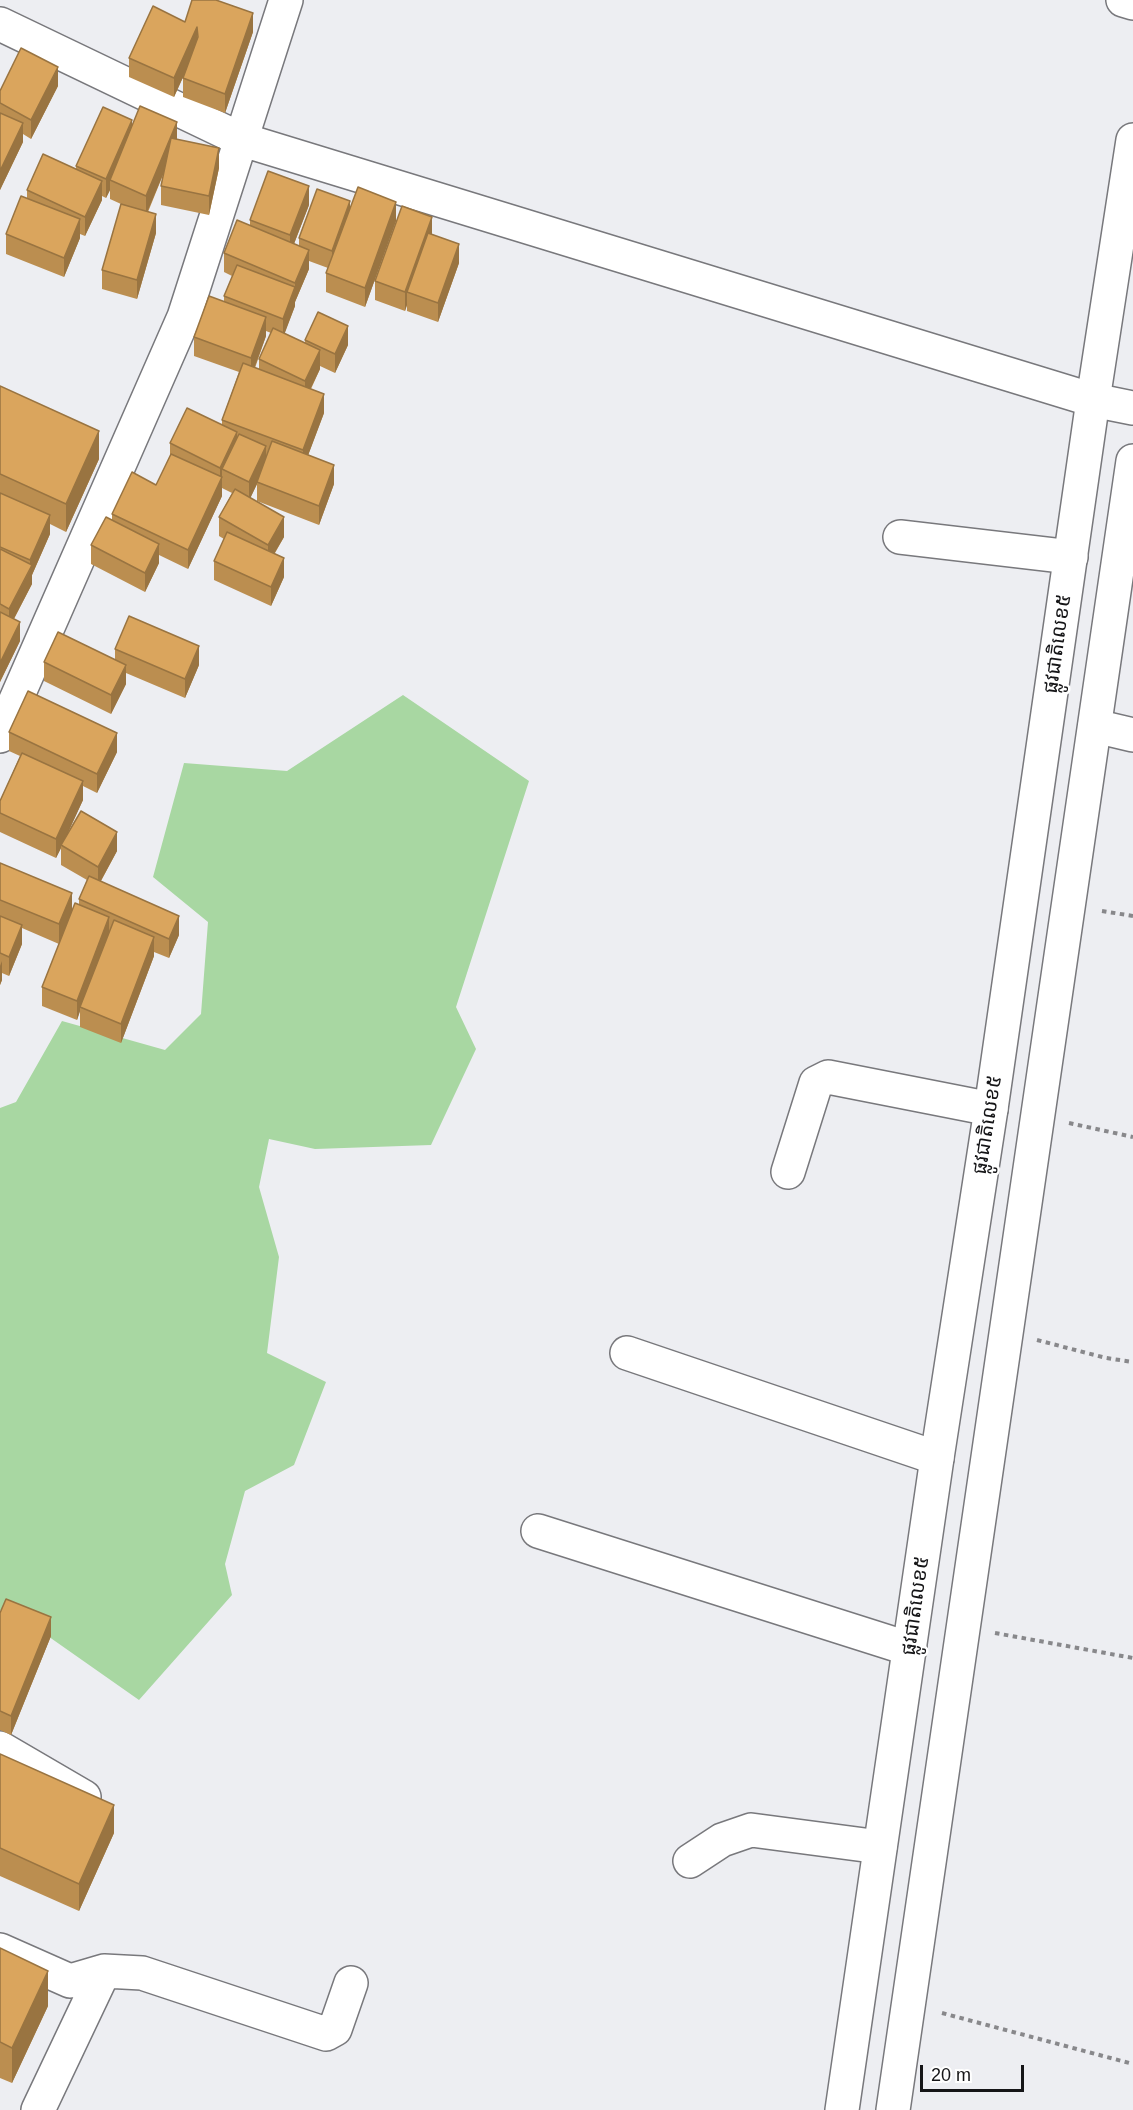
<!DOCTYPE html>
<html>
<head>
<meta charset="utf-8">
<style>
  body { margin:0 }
  #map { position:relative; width:1133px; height:2110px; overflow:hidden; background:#edeef2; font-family:Arial,sans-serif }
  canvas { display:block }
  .scale { position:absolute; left:920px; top:2065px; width:104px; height:27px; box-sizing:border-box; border:3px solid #151517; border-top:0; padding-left:8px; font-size:18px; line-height:21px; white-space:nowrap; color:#151517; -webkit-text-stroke:4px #fff; paint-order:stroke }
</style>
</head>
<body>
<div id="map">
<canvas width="1133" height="2110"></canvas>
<div class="scale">20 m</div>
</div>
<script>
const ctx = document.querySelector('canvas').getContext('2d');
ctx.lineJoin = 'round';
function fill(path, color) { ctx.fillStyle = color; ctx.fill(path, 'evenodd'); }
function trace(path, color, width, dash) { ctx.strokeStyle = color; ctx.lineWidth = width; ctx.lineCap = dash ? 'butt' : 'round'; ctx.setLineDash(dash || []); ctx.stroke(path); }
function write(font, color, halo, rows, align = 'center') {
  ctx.font = font + ' Arial,"Noto Sans Khmer",sans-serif'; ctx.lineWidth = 5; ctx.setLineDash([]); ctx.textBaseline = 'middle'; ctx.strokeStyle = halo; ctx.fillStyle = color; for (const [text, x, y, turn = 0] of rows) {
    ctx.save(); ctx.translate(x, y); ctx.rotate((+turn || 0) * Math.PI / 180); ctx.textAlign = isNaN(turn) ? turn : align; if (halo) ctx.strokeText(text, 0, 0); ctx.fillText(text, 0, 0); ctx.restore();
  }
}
fill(new Path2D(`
  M403 695 529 781 456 1007 476 1049 431 1145 315 1149 269 1139 259 1187 279 1257 267 1353 326 1382 294 1465 245 1491 225 1564 232 1595 139 1700 25 1620 0 1610V1108L16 1102 62 1021 165 1050 201 1014 208 922 153 877 184 763 287 771Z`), '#a8d7a2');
const minor = new Path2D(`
  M1123 0 1133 3
  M0 24 240 139 1093 400 1133 408
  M900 537 1071 557
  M1095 726 1133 735
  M0 736 184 317 286 0
  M788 1172 816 1083 828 1077 991 1109
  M627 1353 937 1458
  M538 1531 910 1649
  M0 1748 84 1797
  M690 1861 722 1840 751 1830 880 1847
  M0 1950 70 1981 104 1971 142 1973 326 2034 335 2029 351 1983
  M38 2110 104 1971`);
const highway = new Path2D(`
  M842 2110 937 1458 991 1109 1093 400 1133 140
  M893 2110 1133 461`);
trace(minor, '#78787c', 36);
trace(highway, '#78787c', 36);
trace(new Path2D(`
  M1102 911 1133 916
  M1069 1123 1133 1137
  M1037 1340 1106 1358 1133 1362
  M995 1633 1133 1658
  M942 2013 1133 2064`), '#88888b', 4, [4.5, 4.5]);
trace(minor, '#fff', 33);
trace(highway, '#fff', 33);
fill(new Path2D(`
  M185 22 253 32 225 113 183 97V78L186 71 174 97 129 77V58Z
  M58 86 31 139 23 134V142L0 190V91Z
  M132 125 177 140 219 168 209 215 161 205V186L163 175 148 212 156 233 137 299 102 289V270L121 204 110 199V190L106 198 102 196V200L85 236 80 234V238L64 277 6 254V234L27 198V190L76 170V166Z
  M309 205 294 244 299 246V238L350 208 396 221 365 307 326 292V273L328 268 309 261V269L295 302V306L284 334 305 344V340L348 345 335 373 320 366V369L311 389 324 413 308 455 334 484 319 525 257 501V484L250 498 284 537 275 553 284 577 271 606 214 580V561L224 539 219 536V517L232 493 222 488V483V496L188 569 159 555V563L145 592 91 564V545L112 520V514L156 485 170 457V443L222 425V420L239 372 194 356V337L224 302V296L232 276 224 272V253L250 225V220ZM266 331 271 333 259 359V369L255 368 266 336Z
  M432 235 459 263 438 322 407 311V305L405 311 375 300V281Z
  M0 386 99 459 66 532 50 524V534L32 575V584L14 619 20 641 0 682Z
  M115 649 199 665 185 698 126 673V684L111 714 44 681V662L115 659Z
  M9 732 117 752 97 793 83 786V800L66 836 117 851 101 881 179 935 169 958 154 952V956L121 1043 80 1027V1011L77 1020 42 1006V987L59 944 22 928V944L9 976 2 973V980L0 985V863L72 910 79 905V899L87 880 61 865V848L56 858 0 832V801L20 756 9 751Z
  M0 1613 51 1636 11 1735 0 1730Z
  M0 1754 114 1833 79 1911 0 1876Z
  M0 1948 48 2006 12 2083 0 2078Z`), '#bb8e50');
fill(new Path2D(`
  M253 13V32L225 113V94Z
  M197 27V46L174 97V78Z
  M58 67V86L31 139V120Z
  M132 120V139L110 180V190L106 198V179Z
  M177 122V141L146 215V196Z
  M23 123V142L0 190V171Z
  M219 148V168L209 215V196Z
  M102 181V200L85 236V217Z
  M309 186V205L290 254V235Z
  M350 201V220L332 270V251Z
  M396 202V221L365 307V288Z
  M156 214V233L137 299V280Z
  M432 217V236L407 292V305L405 311V292Z
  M80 219V238L64 277V258Z
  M459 244V263L438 322V303Z
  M309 250V269L295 302V306L283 338V319L295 288V283Z
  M266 317V336L251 377V358Z
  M348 326V345L335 373V354Z
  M320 350V369L305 400V381Z
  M324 394V413L303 469V450Z
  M99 431V459L66 532V504Z
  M237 432V451L222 469V496L188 569V550L220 480V468Z
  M266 446V465L257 482V484L249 501V482Z
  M334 465V484L319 525V506Z
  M50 515V534L32 575V584L9 628V609L30 570V560Z
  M284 517V537L268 564V545Z
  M159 544V563L145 592V573Z
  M284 558V577L271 606V587Z
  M20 622V641L0 682V663Z
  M199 646V665L185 698V679Z
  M126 665V684L111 714V695Z
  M117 733V752L97 793V774Z
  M83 781V800L62 846 61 845V848L56 858V839Z
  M117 832V851L98 886V867Z
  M72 893V912L59 944V924Z
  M179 916V935L169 958V939Z
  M109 917V936L80 1007V1011L77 1020V1001Z
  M22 925V944L9 976V957Z
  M154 937V956L121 1043V1024Z
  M2 961V980L0 985V966Z
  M51 1617V1636L11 1735V1716Z
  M114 1805V1833L79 1911V1884Z
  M48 1971V2006L12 2083V2048Z`), '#997441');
const building = new Path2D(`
  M192 0H216L253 13 225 94 183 78 198 37 197 27 174 78 129 58 153 6 185 22Z
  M21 48 58 67 31 120 0 103V91Z
  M140 106 177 122 146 196 110 180Z
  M103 107 132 120 106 179 76 166Z
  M0 113 23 123 0 171Z
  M171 138 219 148 209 196 161 186Z
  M43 154 102 181 85 217 27 190Z
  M268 171 309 186 290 235 250 220Z
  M358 187 396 202 365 288 326 273Z
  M317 189 350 201 332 251 299 238Z
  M21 196 80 219 64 258 6 234Z
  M121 204 156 214 137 280 102 270Z
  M402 206 432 217 405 292 375 281Z
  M237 220 309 250 295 283 224 253Z
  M428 233 459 244 438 303 407 292Z
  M237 265 295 287 283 319 224 296Z
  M209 296 266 317 251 358 194 337Z
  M318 312 348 326 335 354 305 340Z
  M273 328 320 350 305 381 259 359Z
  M243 363 324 394 303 450 222 420Z
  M0 386 99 431 66 504 0 474Z
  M187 408 237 432 220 468 170 443Z
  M239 434 266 446 249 482 222 469Z
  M272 441 334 465 319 506 257 482Z
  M171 454 222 477 188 550 112 514 132 472 156 485Z
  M235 489 284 517 268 545 219 517Z
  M0 493 50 515 30 560 0 547Z
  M106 517 159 544 145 573 91 545Z
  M227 532 284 558 271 587 214 561Z
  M0 549 32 565 9 609 0 604Z
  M0 612 20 622 0 663Z
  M129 616 199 646 185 679 115 649Z
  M58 632 126 665 111 695 44 662Z
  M28 691 117 733 97 774 9 732Z
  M22 753 83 781 56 839 0 813V801Z
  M81 811 117 832 98 867 61 845Z
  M0 863 72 893 59 924 0 900Z
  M89 876 179 916 169 939 79 899Z
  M75 903 109 917 77 1001 42 987Z
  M0 916 22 925 9 957 0 953Z
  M114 920 154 937 121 1024 80 1007Z
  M6 1599 51 1617 11 1716 0 1711V1613Z
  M0 1754 114 1805 79 1884 0 1848Z
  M0 1948 48 1971 12 2048 0 2042Z`);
fill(building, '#daa55d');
trace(building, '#997441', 1.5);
write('20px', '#151517', '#fff', [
  ["ផ្លូវជាតិលេខ៥",1058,644,-82],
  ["ផ្លូវជាតិលេខ៥",988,1125,-81],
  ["ផ្លូវជាតិលេខ៥",916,1606,-82]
]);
</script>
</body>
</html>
